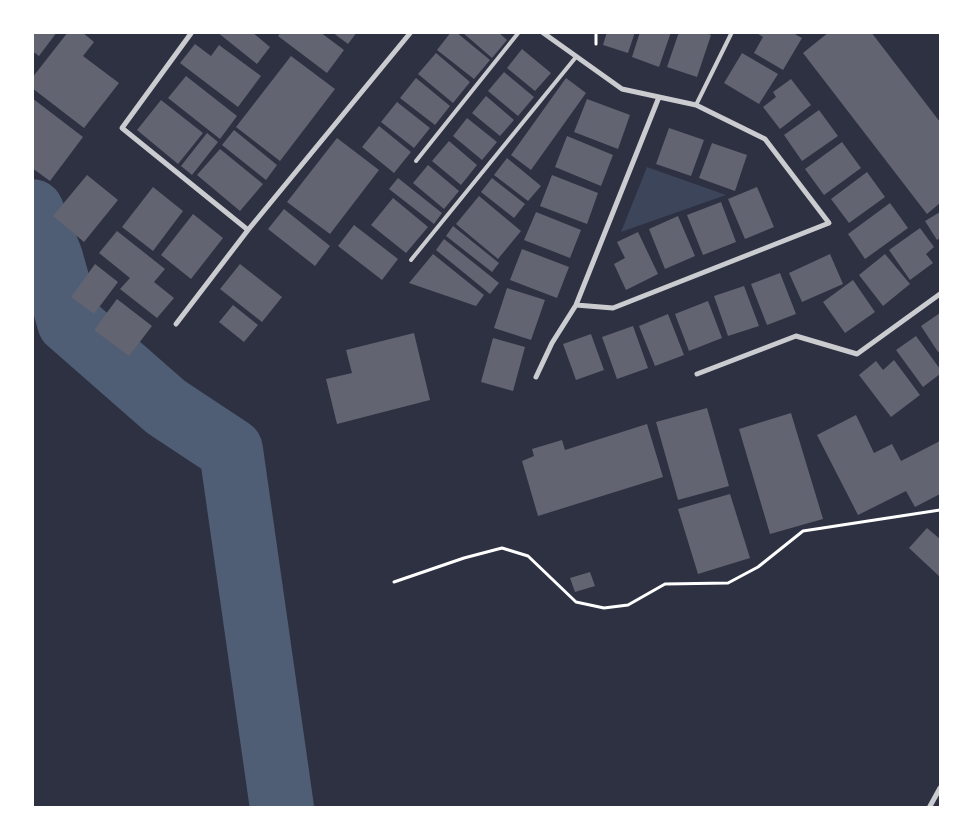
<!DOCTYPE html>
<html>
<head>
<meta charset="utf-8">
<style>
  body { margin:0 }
  #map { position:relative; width:973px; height:840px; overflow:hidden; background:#2d3142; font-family:"IBM Plex Sans",sans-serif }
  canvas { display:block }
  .frame { position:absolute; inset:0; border:34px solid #fff; pointer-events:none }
</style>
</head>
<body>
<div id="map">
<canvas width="973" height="840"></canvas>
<div class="frame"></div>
</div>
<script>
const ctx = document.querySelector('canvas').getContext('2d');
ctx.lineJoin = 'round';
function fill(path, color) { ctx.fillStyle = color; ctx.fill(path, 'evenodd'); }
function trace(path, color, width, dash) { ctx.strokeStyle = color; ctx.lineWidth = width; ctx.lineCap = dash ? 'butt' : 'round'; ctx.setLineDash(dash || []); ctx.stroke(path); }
fill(new Path2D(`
  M647 167 726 195 621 232Z`), '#3c4559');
trace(new Path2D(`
  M32 211 51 258 69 322 166 407 231 450 282 808`), '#4f5d75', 64);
fill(new Path2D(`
  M32 32H57L39 56 32 51Z
  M68 32H82L94 42 83 56 119 83 84 128 32 88V78Z
  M217 32H252L270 47 257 64Z
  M281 32H320L344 50 327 73 278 36Z
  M332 32H357L348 44Z
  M451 32H456L490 60 474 79 437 50Z
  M462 32H498L507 40 492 58Z
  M607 32H635L628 53 603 45Z
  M640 32H671L659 67 632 57Z
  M679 32H704L711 35 697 77 667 67Z
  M755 32H791L802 38 783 70 754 53 763 37Z
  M829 32H871L940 122V203L927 214 803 53Z
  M195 44 211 56 219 45 261 76 238 107 180 63Z
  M522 49 551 73 535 91 507 68Z
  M436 53 470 82 453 103 418 74Z
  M742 53 778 74 759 104 724 83Z
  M291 56 335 89 280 161 236 127Z
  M504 72 534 97 518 116 488 91Z
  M186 76 237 116 220 139 168 98Z
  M416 78 450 106 435 125 400 98Z
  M566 78 586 93 531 170 511 155Z
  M791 79 811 105 780 129 763 107 776 97 773 92Z
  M486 96 514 120 500 136 472 113Z
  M32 98 83 137 50 181 32 168Z
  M587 99 630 115 618 149 574 132Z
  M161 100 203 133 178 164 137 130Z
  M397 102 430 128 414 148 381 122Z
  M819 110 838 136 802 161 784 135Z
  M467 118 497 142 482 160 453 136Z
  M379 126 411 152 394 173 362 147Z
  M669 128 704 140 691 176 656 164Z
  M234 130 277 165 266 180 222 145Z
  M207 133 218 142 192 175 181 166Z
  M567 136 613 155 601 186 555 167Z
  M337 138 379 170 330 234 287 202Z
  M449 141 477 165 461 185 432 161Z
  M842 142 861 168 824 195 805 169Z
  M712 143 747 155 735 191 699 178Z
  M220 149 263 184 240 211 197 175Z
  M507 158 541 186 528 201 494 175Z
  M428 165 459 191 444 209 413 183Z
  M867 172 885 197 849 223 831 199Z
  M87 175 118 200 84 242 53 216Z
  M552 175 598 193 587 224 540 206Z
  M398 178 442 213 434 224 389 189Z
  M492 178 525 204 514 218 481 192Z
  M153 187 183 211 153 251 122 227Z
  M757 187 774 227 745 239 728 199Z
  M479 196 521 231 498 259 456 224Z
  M393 198 428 227 406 253 371 225Z
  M721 202 736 242 703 255 687 215Z
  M890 203 908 228 865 259 848 234Z
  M284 209 330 246 315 266 268 229Z
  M536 212 581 230 570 258 524 240Z
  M940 212V238L937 240 925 221Z
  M193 214 223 238 191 279 161 255Z
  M678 216 695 256 665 269 649 229Z
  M354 225 398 259 382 280 338 246Z
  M453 226 499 263 492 272 446 236Z
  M920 228 934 247 926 254 933 263 910 280 889 250Z
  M117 231 165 269 154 282 174 298 157 318 120 289 130 278 99 253Z
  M638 232 658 274 626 290 614 264 625 258 617 242Z
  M444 239 499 283 490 294 436 250Z
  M522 249 569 267 557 298 510 280Z
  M433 254 484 295 476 306 409 283Z
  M830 254 843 284 802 302 789 273Z
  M885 254 910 284 883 306 859 275Z
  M95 264 118 282 94 314 71 297Z
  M240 264 282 297 262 322 220 289Z
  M780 273 796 314 767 325 751 284Z
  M853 280 875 312 845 333 823 302Z
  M744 286 759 326 728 336 714 296Z
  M507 288 545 300 531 340 494 328Z
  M117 299 152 326 129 356 94 330Z
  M708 301 722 338 689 351 675 314Z
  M233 305 258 325 244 342 219 322Z
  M940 313V351L938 352 921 326Z
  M668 314 684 355 655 366 639 326Z
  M633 326 648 368 617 379 602 337Z
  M414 333 430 400 337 424 326 379 352 373 346 350Z
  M591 334 604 370 576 380 563 344Z
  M916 336 940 369V374L923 387 896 350Z
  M493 338 525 347 513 391 481 382Z
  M894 360 920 395 891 417 859 375 876 361 883 370Z
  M707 408 729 486 678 500 656 422Z
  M791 413 823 519 770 534 739 429Z
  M856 415 874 453 892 444 901 461 940 441V494L915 507 906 491 858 515 817 435Z
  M647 424 663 477 538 516 522 461 534 456 532 449 562 440 565 450Z
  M730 494 750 558 698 574 678 509Z
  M927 528 940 539V577L909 548Z
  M590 572 595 586 575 592 570 578Z`), '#626471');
trace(new Path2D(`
  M596 44V32
  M394 582 464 558 502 548 528 556 576 602 604 608 628 605 665 584 728 583 758 567 803 531 940 510`), '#fff', 3);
trace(new Path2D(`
  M696 105 732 32
  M416 161 519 32
  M411 260 576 57`), '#caccd0', 4);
trace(new Path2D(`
  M192 32 122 128 248 230
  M542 32 622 89 696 105 765 139 829 223 613 308 576 305
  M176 324 248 230 411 32
  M697 374 796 336 857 354 940 294
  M536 377 552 343 576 305 659 97
  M929 808 940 788`), '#caccd0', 5);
</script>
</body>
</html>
